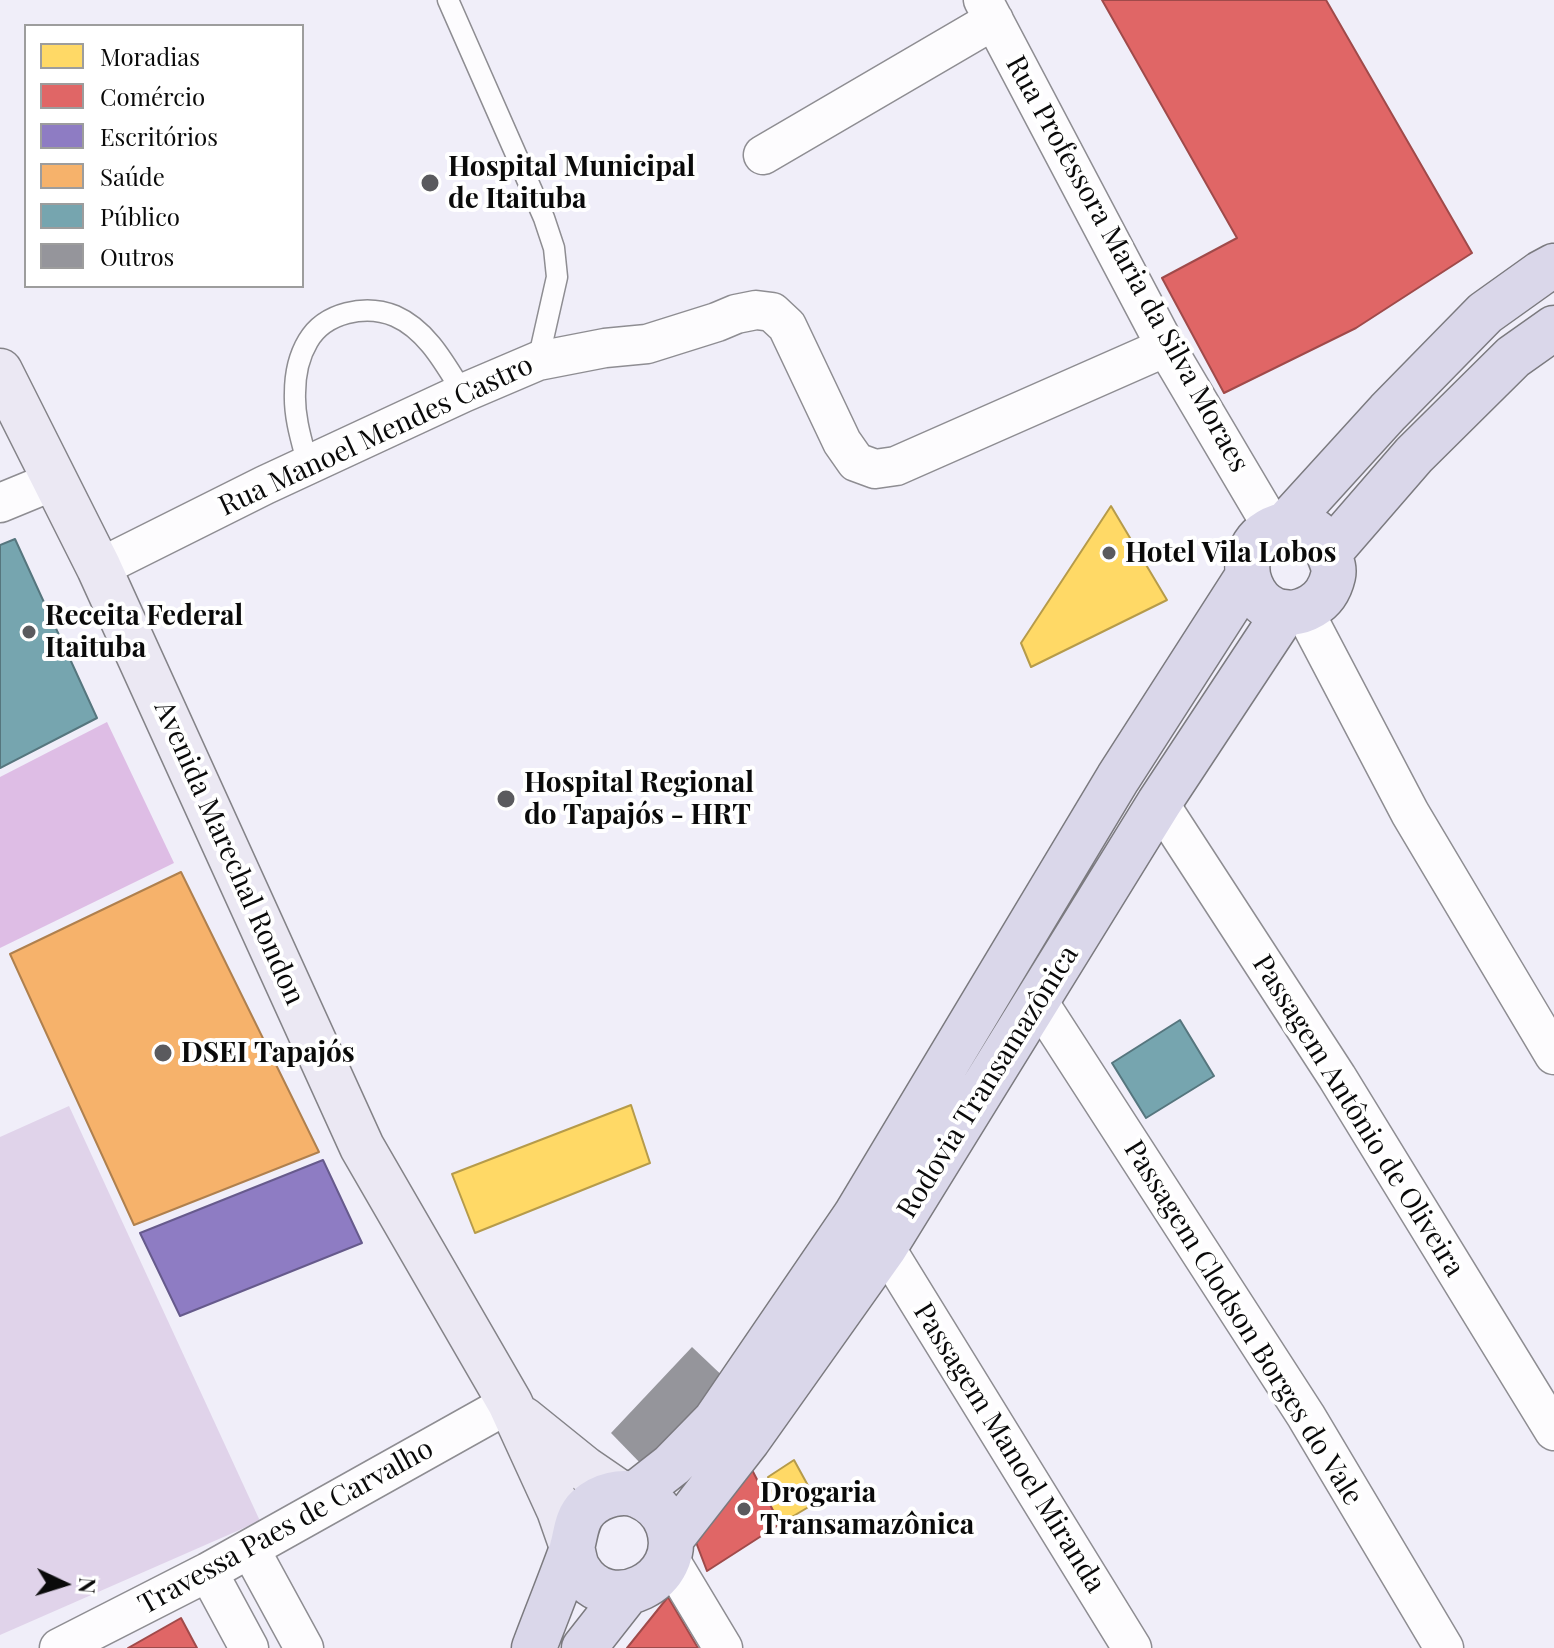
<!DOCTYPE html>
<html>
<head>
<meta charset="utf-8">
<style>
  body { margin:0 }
  #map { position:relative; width:1554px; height:1648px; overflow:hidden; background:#f0eef9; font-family:"Playfair Display",serif }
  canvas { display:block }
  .legend { position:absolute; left:24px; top:24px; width:280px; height:264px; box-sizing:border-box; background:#fff; border:2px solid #9d9d9d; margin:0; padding:10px 14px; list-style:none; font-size:24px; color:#0a0a0a }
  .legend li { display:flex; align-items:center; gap:16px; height:40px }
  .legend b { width:40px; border:2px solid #9d9d9d }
  .north { position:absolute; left:24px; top:1544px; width:80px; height:80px; -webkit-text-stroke:6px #fff; paint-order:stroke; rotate:94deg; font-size:22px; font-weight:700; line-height:32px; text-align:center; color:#0a0a0a }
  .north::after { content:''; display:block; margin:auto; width:28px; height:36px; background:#0a0a0a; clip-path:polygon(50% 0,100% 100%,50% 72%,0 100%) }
</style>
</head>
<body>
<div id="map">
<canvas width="1554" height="1648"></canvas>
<ul class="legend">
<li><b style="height:22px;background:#ffd966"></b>Moradias</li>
<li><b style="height:22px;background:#e06666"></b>Comércio</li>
<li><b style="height:22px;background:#8e7cc3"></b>Escritórios</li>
<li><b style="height:22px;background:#f6b26b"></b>Saúde</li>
<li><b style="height:22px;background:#76a5af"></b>Público</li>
<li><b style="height:22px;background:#95959b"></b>Outros</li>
</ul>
<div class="north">N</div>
</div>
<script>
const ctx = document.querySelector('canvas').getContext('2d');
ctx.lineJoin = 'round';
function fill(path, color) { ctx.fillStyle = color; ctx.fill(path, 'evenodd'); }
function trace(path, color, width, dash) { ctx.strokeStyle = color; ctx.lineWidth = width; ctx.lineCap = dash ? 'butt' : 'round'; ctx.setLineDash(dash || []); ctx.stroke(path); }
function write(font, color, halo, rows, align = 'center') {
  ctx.font = font + ' "Playfair Display",serif'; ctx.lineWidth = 8; ctx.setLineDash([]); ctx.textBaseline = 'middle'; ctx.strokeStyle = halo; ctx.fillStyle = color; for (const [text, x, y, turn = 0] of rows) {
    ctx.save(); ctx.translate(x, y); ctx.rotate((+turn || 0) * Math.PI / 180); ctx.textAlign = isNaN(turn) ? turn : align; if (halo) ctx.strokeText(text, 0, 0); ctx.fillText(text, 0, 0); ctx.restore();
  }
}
fill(new Path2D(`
  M107 722 174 863 0 948V777Z`), '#debde5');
fill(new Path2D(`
  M69 1106 260 1521 0 1635V1137Z`), '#e0d3ea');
const homes = new Path2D(`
  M1111 506 1167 600 1031 667 1021 643Z
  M631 1105 650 1163 475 1233 452 1174Z
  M794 1460 817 1502 780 1524 764 1494 774 1489 768 1477Z`);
fill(homes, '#ffd966');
trace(homes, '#b69b4a', 2);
const shops = new Path2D(`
  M1102 0H1326L1472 253 1356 328 1224 393 1162 278 1237 238Z
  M749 1464 780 1524 707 1571 694 1537Z
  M668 1597 698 1648H627Z
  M181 1618 197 1648H128Z`);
fill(shops, '#e06666');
trace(shops, '#a04a4a', 2);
const offices = new Path2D(`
  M323 1160 362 1243 180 1316 140 1233Z`);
fill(offices, '#8e7cc3');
trace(offices, '#665a8c', 2);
const health = new Path2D(`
  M181 872 319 1152 134 1225 10 954Z`);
fill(health, '#f6b26b');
trace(health, '#af804e', 2);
const public = new Path2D(`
  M15 539 97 718 0 768V545Z
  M1180 1020 1214 1076 1146 1118 1112 1063Z`);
fill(public, '#76a5af');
trace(public, '#56767e', 2);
fill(new Path2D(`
  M692 1347 729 1382 645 1468 611 1433Z`), '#95959b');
const lane = new Path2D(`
  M448 0 544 218 554 248 557 277 538 361
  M308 465C302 442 294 418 295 393 295 376 299 356 308 341 325 312 366 304 395 316 427 330 445 364 463 393`);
const street = new Path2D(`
  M983 0 1166 347 1273 528
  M763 155 994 20
  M0 503 56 480
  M99 568 265 485 463 393 538 361 605 348 647 344 717 322 736 314 756 310 772 312 787 326 842 442 856 462 875 469 896 466 1166 347
  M1304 611 1410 813 1554 1055
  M1159 803 1337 1077 1554 1431
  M1038 1001 1306 1416 1444 1648
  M885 1247 1132 1648
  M250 1549 304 1648
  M669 1558 723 1648
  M208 1572 249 1648
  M59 1648 208 1572 510 1403`);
const secondary = new Path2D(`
  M0 371 99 568 362 1147 510 1403 559 1510 572 1547
  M523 1419 585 1469 620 1493`);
const primary = new Path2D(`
  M1286 524 1388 412 1485 313 1541 273 1554 266
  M1286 524C1308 525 1321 530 1328 552 1331 561 1335 567 1333 576 1330 589 1324 599 1312 606 1256 639 1213 543 1286 524Z
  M1329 553 1414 455 1513 357 1554 328
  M635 1494 672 1465 715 1421 855 1216 1118 778 1247 577
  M671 1539 748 1440 885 1247 1159 803 1285 612
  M534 1648C546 1616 559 1584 571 1551 576 1536 575 1519 588 1507 601 1495 623 1489 639 1496 653 1502 663 1511 668 1526 687 1582 608 1619 579 1570 575 1564 574 1555 572 1547
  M584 1648 628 1592`);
trace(lane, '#8e8d92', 23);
trace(street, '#8e8d92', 41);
trace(secondary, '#848388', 47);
trace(primary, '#7b7a7f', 47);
trace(lane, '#fdfcfe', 20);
trace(street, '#fdfcfe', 38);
trace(secondary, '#ebe8f3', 44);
trace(primary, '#dad7ea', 44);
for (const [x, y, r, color] of [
  [430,183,10,"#5a5a5e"],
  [1109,553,8,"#5a5a5e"],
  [29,632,8,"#5a5a5e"],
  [506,799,10,"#5a5a5e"],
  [163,1053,10,"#5a5a5e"],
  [744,1509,8,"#5a5a5e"]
]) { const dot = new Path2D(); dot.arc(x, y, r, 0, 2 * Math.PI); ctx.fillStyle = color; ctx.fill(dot); trace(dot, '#fff', 3); }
write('bold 28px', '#0a0a0a', '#fff', [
  ["Hospital Municipal",448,167],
  ["de Itaituba",448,199],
  ["Hotel Vila Lobos",1125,553],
  ["Receita Federal",45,616],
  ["Itaituba",45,648],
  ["Hospital Regional",524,783],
  ["do Tapajós - HRT",524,815],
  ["DSEI Tapajós",181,1053],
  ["Drogaria",760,1493],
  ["Transamazônica",760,1525]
], 'left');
write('28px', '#0a0a0a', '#fff', [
  ["Rua Professora Maria da Silva Moraes",1127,264,61],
  ["Rua Manoel Mendes Castro",376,436,-25],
  ["Avenida Marechal Rondon",229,853,66],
  ["Rodovia Transamazônica",988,1082,-58],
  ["Passagem Antônio de Oliveira",1358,1116,58],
  ["Passagem Clodson Borges do Vale",1243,1323,58],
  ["Passagem Manoel Miranda",1009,1448,58],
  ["Travessa Paes de Carvalho",286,1527,-29]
]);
</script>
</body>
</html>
